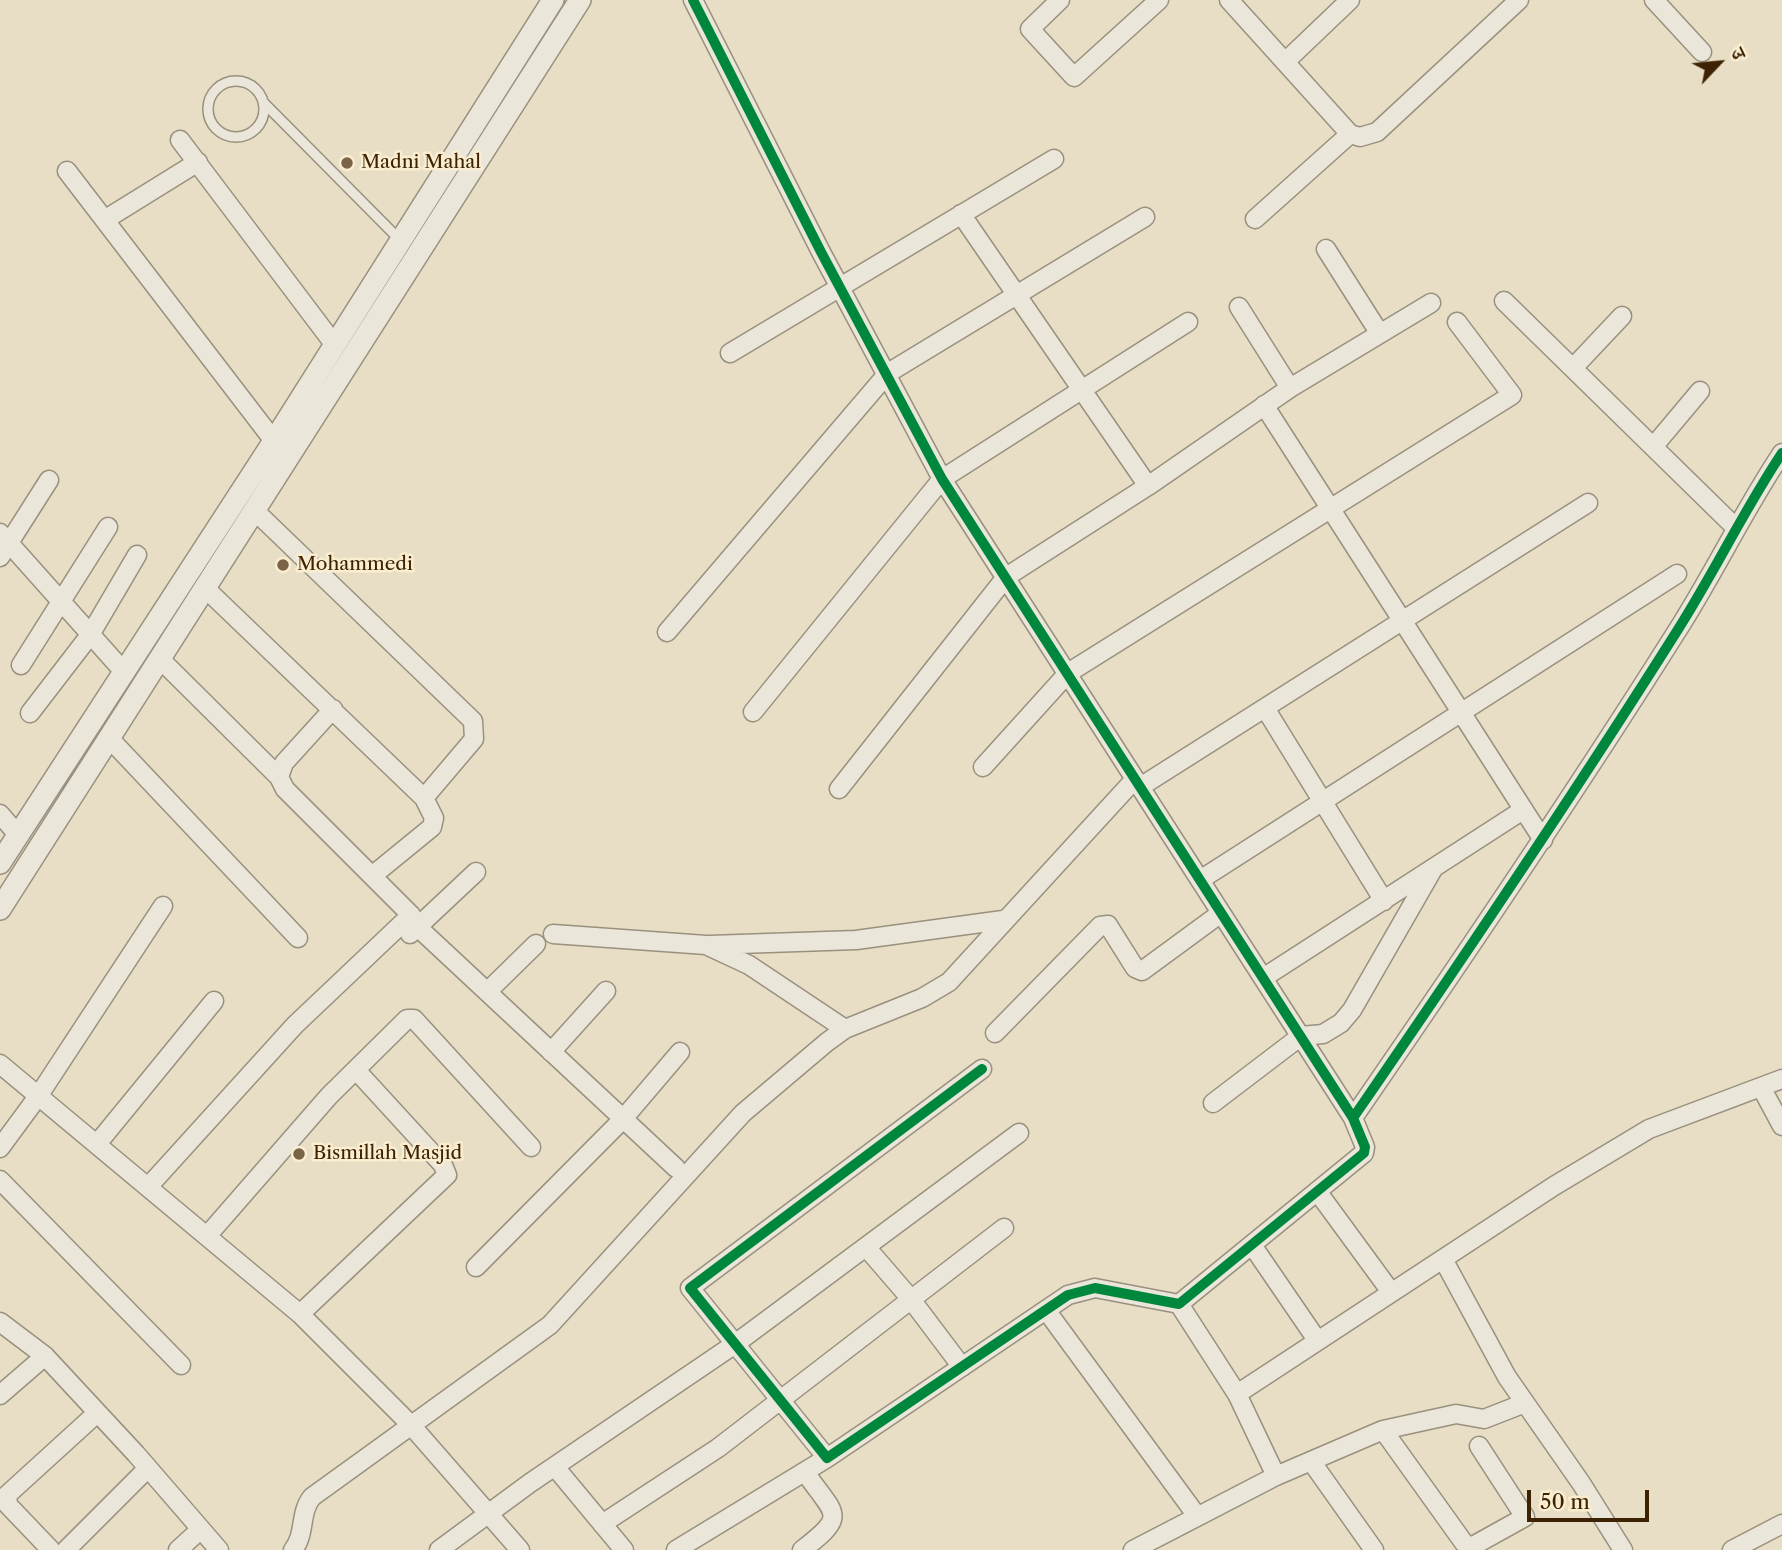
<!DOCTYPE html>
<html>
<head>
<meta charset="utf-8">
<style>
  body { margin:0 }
  #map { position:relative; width:1782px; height:1550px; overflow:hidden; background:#e8dec5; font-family:"Libre Caslon Text","Noto Serif Devanagari",serif }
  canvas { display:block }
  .north { position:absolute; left:1684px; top:28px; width:70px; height:70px; -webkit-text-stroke:5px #faedd0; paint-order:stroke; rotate:64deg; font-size:19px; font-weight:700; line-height:28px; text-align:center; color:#3d2303 }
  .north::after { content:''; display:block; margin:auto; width:24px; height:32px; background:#3d2303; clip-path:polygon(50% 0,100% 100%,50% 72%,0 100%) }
  .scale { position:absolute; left:1527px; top:1490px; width:122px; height:32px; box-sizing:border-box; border:4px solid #3d2303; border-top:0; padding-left:9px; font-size:21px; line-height:24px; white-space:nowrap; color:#3d2303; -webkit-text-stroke:5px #faedd0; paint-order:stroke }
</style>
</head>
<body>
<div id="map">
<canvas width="1782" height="1550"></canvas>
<div class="north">उ</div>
<div class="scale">50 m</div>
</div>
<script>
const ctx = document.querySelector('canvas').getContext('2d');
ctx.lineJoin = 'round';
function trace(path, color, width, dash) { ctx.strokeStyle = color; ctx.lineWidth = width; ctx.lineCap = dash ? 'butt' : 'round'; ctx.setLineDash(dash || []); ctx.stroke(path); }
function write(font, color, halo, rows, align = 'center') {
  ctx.font = font + ' "Libre Caslon Text",serif'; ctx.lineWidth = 5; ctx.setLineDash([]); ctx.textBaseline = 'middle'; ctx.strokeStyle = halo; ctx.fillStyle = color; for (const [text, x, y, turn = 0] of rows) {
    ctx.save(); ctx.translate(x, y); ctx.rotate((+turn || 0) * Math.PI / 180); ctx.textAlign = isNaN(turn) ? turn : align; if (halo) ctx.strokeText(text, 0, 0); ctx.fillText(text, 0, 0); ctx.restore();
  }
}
const service = new Path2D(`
  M208 109a28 28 0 1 1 56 0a28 28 0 1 1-56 0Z
  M263 102 400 240`);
const minor = new Path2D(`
  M693 0 821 252 942 479 1353 1118
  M1060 0 1030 29 1074 77 1159 0
  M1229 0 1350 134 1360 137 1377 132 1519 0
  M1654 0 1702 52
  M1285 62 1350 0
  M180 140 334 344
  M67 171 274 441
  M961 214 1148 486
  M106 219 198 162
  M1255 219 1350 134
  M1326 249 1380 334
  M1504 301 1736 528
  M1239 307 1290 388
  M730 353 1054 159
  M1573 368 1622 316
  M1264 405 1543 840
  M1653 447 1700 391
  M254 510 473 721 474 739 424 798
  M0 533 125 673
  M0 557 49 480
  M205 588 424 798 434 818 432 827 372 876
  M667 632 888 373 1145 217
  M160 659 279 777
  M21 665 108 527
  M1265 708 1384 901
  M753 712 942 479 1188 322
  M30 713 90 635 137 555
  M109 738 298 938
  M983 767 1068 673 1512 395 1457 322
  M1140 787 1588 503
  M839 789 1006 577 1148 486 1290 388 1431 303
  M0 814 18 835
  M1200 880 1677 574
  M409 919 676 1168
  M410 934 476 872
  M553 934 706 945 749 965 845 1029
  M710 945 856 940 1003 920
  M1263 978 1523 810
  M487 992 536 944
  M995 1033 1100 926 1108 925 1135 968 1142 971 1221 913
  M551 1052 606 991
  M0 1064 300 1314 410 1424 520 1550
  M982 1069 690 1288 827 1458 1068 1295 1095 1288 1179 1304 1364 1153 1365 1147 1353 1118C1464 957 1573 796 1677 631 1714 573 1744 510 1782 453
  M1761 1087 1782 1126
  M1213 1103 1301 1036 1323 1034 1341 1023 1352 1010 1433 869
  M97 1144 214 1001
  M0 1148 39 1095 163 906
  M0 1180 181 1365
  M148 1187 295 1025 411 915 285 789 279 777 284 763 333 709
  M1317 1191 1391 1292
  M207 1236 329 1096 407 1019H414L531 1147
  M1252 1245 1317 1340
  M866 1247 910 1298 962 1367
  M1443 1259 1507 1377 1581 1483 1623 1550
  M476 1267 623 1119 680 1052
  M1179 1304 1237 1394
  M1046 1310 1197 1516
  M300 1314 447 1175 443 1165 356 1070
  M0 1322 45 1356 136 1454 219 1550
  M0 1395 45 1356
  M1383 1430 1464 1543 1471 1547 1525 1517 1479 1446
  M1311 1461 1374 1550
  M555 1467 624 1550
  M1276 1476 1383 1430 1456 1414 1484 1419 1525 1403
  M602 1524 718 1448 1004 1228
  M51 1550 8 1505 7 1495 97 1413
  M66 1550 148 1468
  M178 1550 201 1529
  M293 1550C306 1534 299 1513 312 1497L550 1325 743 1113 827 1042 845 1029 922 998 949 982 1135 779
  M439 1550 530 1483 735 1344 1019 1133
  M676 1550 827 1458
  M802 1550C849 1514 835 1516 805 1472
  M1133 1550 1276 1476 1237 1394 1554 1186 1649 1129 1782 1079
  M1732 1550 1782 1524`);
const tertiary = new Path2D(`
  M0 863 274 441 553 0
  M0 909 580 0`);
trace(service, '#99907e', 12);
trace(minor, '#99907e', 21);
trace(tertiary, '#99907e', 24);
trace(service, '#ebe6da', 9);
trace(minor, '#ebe6da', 18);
trace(tertiary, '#ebe6da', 21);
trace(new Path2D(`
  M693 0 821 252 942 479 1353 1118
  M982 1069 690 1288 827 1458 1068 1295 1095 1288 1179 1304 1364 1153 1365 1147 1353 1118C1464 957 1573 796 1677 631 1714 573 1744 510 1782 453`), '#00873e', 10);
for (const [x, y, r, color] of [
  [347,163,7,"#796447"],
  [283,565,7,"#796447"],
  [299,1154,7,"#796447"]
]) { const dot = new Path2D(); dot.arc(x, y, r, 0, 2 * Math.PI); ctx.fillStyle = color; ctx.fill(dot); trace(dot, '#faedd0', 2.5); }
write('19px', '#3d2303', '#faedd0', [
  ["Madni Mahal",361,163],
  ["Mohammedi",297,565],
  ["Bismillah Masjid",313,1154]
], 'left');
</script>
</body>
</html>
